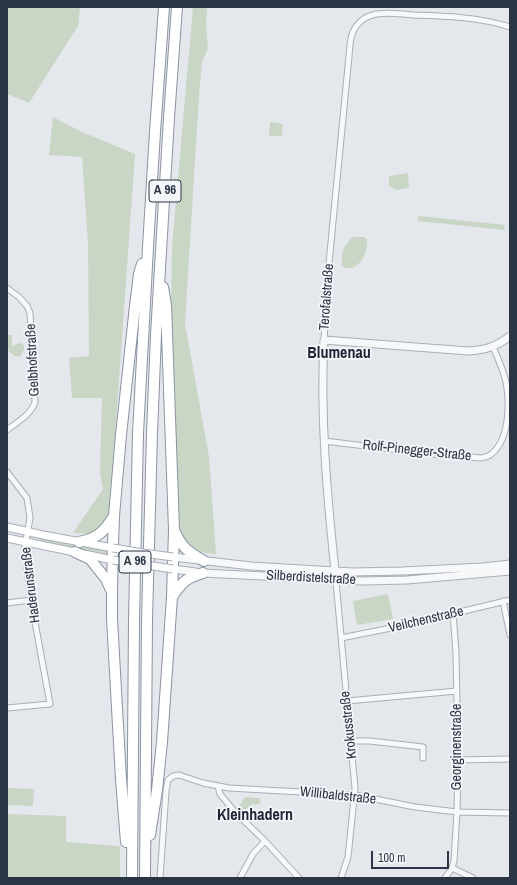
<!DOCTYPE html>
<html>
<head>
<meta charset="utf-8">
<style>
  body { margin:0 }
  #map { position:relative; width:517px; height:885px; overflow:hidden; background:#e4e7ec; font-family:"Archivo Narrow",sans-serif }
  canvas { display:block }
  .frame { position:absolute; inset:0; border:8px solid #2b3445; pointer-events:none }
  .scale { position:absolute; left:371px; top:851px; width:78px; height:18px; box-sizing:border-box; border:2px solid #2b3445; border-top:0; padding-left:5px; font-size:12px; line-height:14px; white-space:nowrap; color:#2b3445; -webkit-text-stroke:3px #f4f6f9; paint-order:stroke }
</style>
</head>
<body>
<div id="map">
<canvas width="517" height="885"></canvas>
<div class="frame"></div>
<div class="scale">100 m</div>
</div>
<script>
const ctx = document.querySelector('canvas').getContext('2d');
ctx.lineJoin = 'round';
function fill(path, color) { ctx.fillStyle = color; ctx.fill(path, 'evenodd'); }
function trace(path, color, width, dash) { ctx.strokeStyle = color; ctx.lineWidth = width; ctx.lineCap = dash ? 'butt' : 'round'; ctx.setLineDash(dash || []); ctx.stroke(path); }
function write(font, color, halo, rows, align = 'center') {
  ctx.font = font + ' "Archivo Narrow",sans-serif'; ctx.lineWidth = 3.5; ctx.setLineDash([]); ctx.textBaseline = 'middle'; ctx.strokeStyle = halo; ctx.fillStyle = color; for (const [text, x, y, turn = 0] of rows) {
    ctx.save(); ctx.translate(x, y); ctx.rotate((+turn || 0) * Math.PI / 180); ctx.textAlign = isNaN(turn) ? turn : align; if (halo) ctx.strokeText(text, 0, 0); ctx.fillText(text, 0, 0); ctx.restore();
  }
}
fill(new Path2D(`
  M7 7H80L78 26 29 103 7 94Z
  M193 7H207L206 24 208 48 202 63 199 96 185 323 209 457 216 554C192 552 188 549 178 527L171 306 172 246Z
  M53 117 82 132 135 154 109 522 91 534 73 533 103 489 100 473 102 398H72L69 358 89 356 88 244 82 157 49 155Z
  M270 122 283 124 282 136H269Z
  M408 173 409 188 396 190 389 186V176Z
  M418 216 505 225 504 230 418 221Z
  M353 237H364L367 240C368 253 358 275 342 266 341 253 343 245 353 237Z
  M7 335H12V347L16 344 22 343 24 346V350L20 357 15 356 8 351 10 349H7Z
  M39 538 62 543H75L110 550V555L69 547 38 540Z
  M388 594 393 619 357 625 353 601Z
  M7 788 34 789 33 806 7 805Z
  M245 797 259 798 261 803 255 805 253 803 244 812 239 807Z
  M7 814 66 816V842L120 846V878H7Z`), '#c9d6c5');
const minor = new Path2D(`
  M7 288 19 297 27 306 30 313 35 402C31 415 17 422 7 430
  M324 340 329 263 349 56C350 44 350 31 360 22 363 19 369 16 373 15 382 12 404 14 413 15 446 16 478 17 510 27
  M324 441 432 454 481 458C484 457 488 457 490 455 510 441 510 403 506 382 503 370 498 358 493 347
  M7 472 27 498 30 518 25 546 27 570 31 600 50 704 7 708
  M335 571 355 788 350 838 348 857 341 878
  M503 601 510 635
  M7 603 31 600
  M341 638 401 626 510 600
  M347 701 457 691
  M351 741H370L423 747V758
  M458 760 510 759
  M218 786 220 794 235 812 265 841 299 878
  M452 868 473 878
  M160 878 166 791 168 780 173 776 179 775 203 783 229 788 355 795 415 807 457 812 510 813
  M240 878 253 854 265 841
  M445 878 452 868 454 861 457 812 458 760 456 652 453 613`);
const tertiary = new Path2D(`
  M173 557 251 566 352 572 402 571 483 567 510 564
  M173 569 203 573 363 581 407 580 510 571
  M335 571C327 494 320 417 324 340L468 351C485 350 496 347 510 336`);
const secondary = new Path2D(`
  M7 527 43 535 113 548
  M7 538 113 560`);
const motorway = new Path2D(`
  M174 530C182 548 187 551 204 561
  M79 542C98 538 104 532 114 516
  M75 552 90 559 106 579 111 590
  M172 597C182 582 186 578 203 573
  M150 835 157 790 162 742 172 597 174 530 166 305 163 287
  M126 842 121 779 112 619V591L113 544 114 516 121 435 135 306 139 274 142 264
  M132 878 134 620 138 433 148 247 155 132 164 7
  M145 878 147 620 152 433 156 335 169 118 177 7`);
trace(minor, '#a9aeb7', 7);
trace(tertiary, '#a9aeb7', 9);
trace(secondary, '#a9aeb7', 9);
trace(motorway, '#8b94a3', 12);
trace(minor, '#f7f8fa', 5);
trace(tertiary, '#f7f8fa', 7);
trace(secondary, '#fff', 7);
trace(motorway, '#fff', 10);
const secondaryBridge = new Path2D(`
  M113 548 143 553 173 557
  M113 560 173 569`);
trace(secondaryBridge, '#a9aeb7', 9, []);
trace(secondaryBridge, '#fff', 7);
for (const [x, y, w] of [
  [165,191,32],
  [135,562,32]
]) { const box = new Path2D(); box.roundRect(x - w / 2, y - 11, w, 22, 3); ctx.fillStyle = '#f4f6f9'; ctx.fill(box); trace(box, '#2b3445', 1); }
write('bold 13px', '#2b3445', null, [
  ["A 96",165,191],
  ["A 96",135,562]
]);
write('14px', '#2b3445', '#f4f6f9', [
  ["Terofalstraße",327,297,-86],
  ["Gelbhofstraße",33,360,-93],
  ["Rolf-Pinegger-Straße",417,451,6],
  ["Silberdistelstraße",311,578,3],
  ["Haderunstraße",31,585,-97],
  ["Veilchenstraße",426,620,-13],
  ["Krokusstraße",349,725,-96],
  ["Georginenstraße",457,747,-90],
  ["Willibaldstraße",338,796,6]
]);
write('bold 16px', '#1d2536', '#f4f6f9', [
  ["Blumenau",339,354],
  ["Kleinhadern",255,816]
]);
</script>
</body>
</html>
